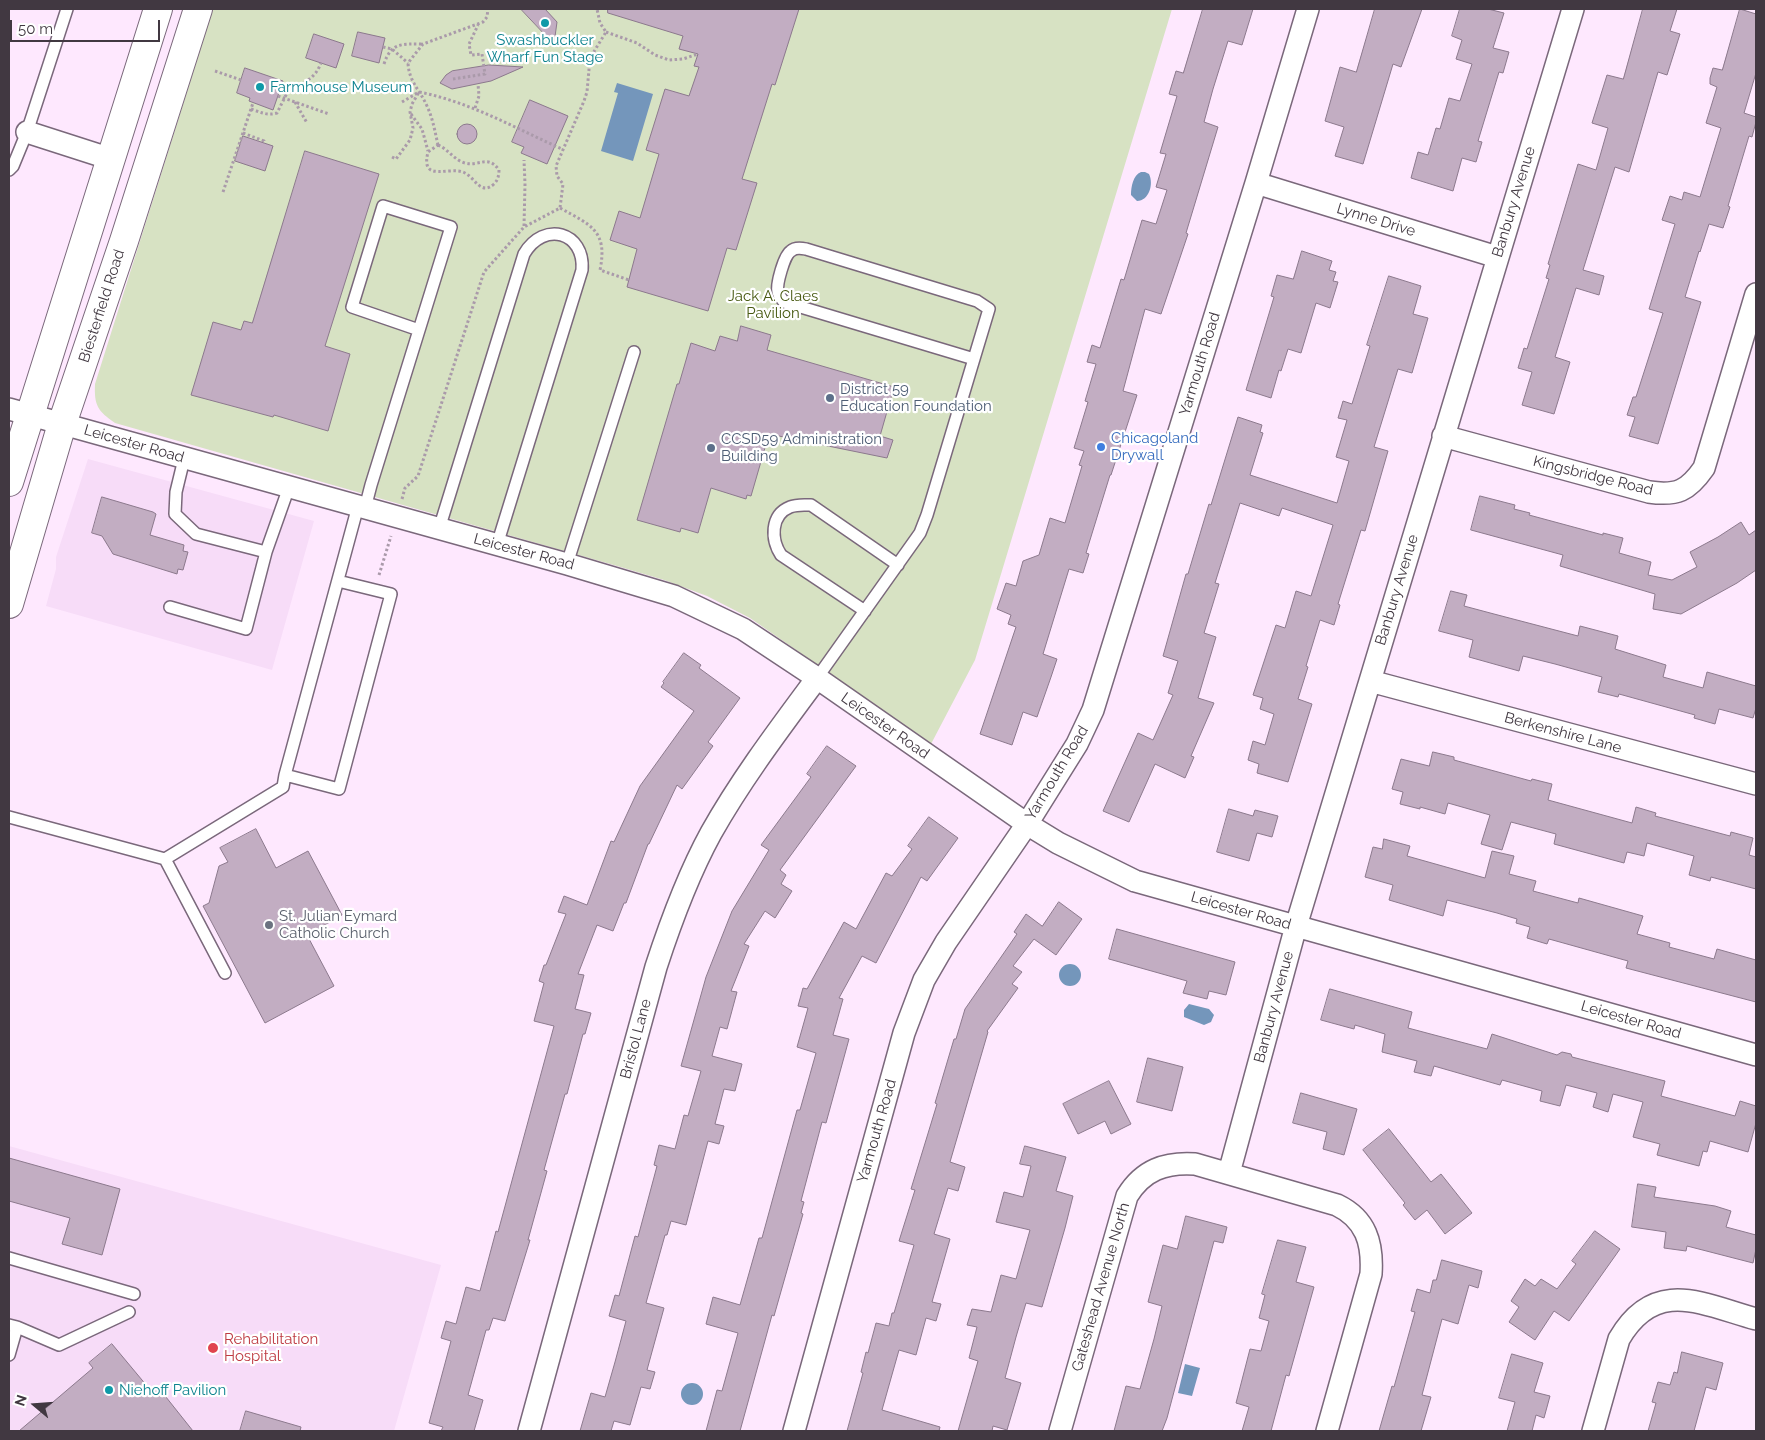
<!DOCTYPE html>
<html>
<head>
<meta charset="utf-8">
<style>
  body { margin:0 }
  #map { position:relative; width:1765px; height:1440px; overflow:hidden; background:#fee8fe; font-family:Raleway,sans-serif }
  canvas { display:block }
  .frame { position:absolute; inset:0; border:10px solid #413841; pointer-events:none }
  .north { position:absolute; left:10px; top:1380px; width:50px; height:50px; -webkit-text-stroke:4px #fff; paint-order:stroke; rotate:288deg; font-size:14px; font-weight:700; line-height:20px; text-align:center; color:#413841 }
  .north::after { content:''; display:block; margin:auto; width:18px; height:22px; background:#413841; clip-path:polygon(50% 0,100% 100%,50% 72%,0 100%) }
  .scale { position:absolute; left:10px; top:20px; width:150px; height:22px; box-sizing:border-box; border:2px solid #413841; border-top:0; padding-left:6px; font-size:15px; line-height:18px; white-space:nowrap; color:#413841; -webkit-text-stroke:4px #fff; paint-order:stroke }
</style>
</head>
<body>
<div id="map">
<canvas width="1765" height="1440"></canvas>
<div class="frame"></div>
<div class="north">N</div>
<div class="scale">50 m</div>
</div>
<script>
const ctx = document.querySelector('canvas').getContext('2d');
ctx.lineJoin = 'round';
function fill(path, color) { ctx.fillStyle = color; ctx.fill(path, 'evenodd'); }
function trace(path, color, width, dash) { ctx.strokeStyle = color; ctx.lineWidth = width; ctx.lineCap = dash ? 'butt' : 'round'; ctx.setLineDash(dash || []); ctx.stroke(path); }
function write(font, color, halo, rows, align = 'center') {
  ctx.font = font + ' Raleway,sans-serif'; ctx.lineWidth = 4.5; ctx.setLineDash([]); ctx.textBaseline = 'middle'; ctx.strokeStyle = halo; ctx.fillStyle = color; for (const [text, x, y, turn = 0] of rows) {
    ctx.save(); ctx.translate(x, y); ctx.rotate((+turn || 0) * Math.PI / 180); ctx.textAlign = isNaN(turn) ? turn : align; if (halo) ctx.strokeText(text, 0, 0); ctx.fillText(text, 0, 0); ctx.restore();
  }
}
fill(new Path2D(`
  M88 459 314 521 272 670 46 606 56 569V557Z
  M9 1146 441 1265 394 1431H9Z`), '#f7dcf8');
fill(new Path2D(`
  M213 9H1172L975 660 931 744 750 618 707 596 664 580 617 566 115 423C98 411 94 406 95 384Z`), '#d7e2c3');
fill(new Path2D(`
  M617 83 653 94 633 161 601 151 618 93 614 92Z
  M1141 172H1145L1149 174C1154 184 1149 201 1137 201L1131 195C1131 187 1133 175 1141 172Z
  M1059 975a11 11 0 1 1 22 0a11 11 0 1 1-22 0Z
  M1189 1004 1209 1009 1214 1015 1211 1022 1204 1025 1184 1017V1010Z
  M1185 1364 1200 1368 1192 1396 1178 1393Z
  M681 1394a11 11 0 1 1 22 0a11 11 0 1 1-22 0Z`), '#7496bb');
const building = new Path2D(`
  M521 9H545L557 22 554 44Z
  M608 9H799L775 85 772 84 742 179 757 183 736 250 727 248 708 311 627 287 637 249 610 240 619 211 640 218 659 154 646 150 665 89 689 96 699 67 694 66 698 54 679 49 683 36 608 13Z
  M1203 9H1253L1242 45 1228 41 1213 89 1204 122 1218 127 1186 233 1188 234 1161 314 1145 309 1123 391 1137 395 1111 475H1110L1086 553 1089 554 1083 573 1069 569 1043 654 1057 659 1051 677 1037 717 1023 712 1012 745 980 734 1016 627 1008 624 1011 615 997 609 1006 583 1016 586 1023 561 1039 555 1050 518 1065 523 1082 466 1079 465 1084 451 1074 448 1088 402 1085 401 1096 364 1087 362 1092 345 1100 348 1121 279 1124 280 1142 220 1156 224 1167 190 1156 187 1166 154 1160 153 1177 96 1169 94 1176 71 1183 73Z
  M1375 9H1422L1401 67 1393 64 1363 164 1335 156 1344 127 1325 121 1340 67 1356 72Z
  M1460 9H1488L1504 13 1493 48 1509 52 1503 73 1499 72 1478 141 1482 142 1476 162 1462 158 1453 191 1411 178 1418 152 1428 155 1436 128 1440 129 1449 98 1460 101 1472 64 1456 59 1462 40 1452 36Z
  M1643 9H1677L1670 31 1680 34 1667 75 1658 72 1629 172 1615 167 1583 270 1604 276 1599 295 1576 288 1555 357 1570 362 1554 414 1522 405 1532 372 1518 368 1524 348 1527 349 1549 279 1546 278 1550 265 1548 264 1578 164 1596 170 1608 128 1592 123 1607 75 1623 79Z
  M1740 9 1756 14V73L1744 113 1756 117V122L1752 137 1749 136 1728 206 1730 207 1723 228 1709 224 1700 252 1699 251 1685 297 1701 302 1658 444 1629 436 1635 417 1627 415 1633 397H1636L1663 313 1649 309 1675 224 1662 220 1670 196 1682 200 1684 192 1700 197 1721 128 1706 123 1717 87 1710 84V78L1713 68 1722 70Z
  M358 32 385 38 379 63 352 56Z
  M314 34 344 44 336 68 306 58Z
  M489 65 523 67 491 81 452 89 440 83 446 75 452 71Z
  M245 68 283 81 273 110 249 101 250 98 237 93Z
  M530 100 568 116 547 164 521 153 524 147 512 142Z
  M457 134a10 10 0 1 1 20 0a10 10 0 1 1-20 0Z
  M243 136 273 146 265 171 235 161Z
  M305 151 379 174 325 346 350 354 328 431 274 415 273 417 191 395 213 322 241 330 244 321 252 323Z
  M1302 251 1332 261 1329 270 1336 272 1333 281 1338 282 1330 308 1316 303 1301 353 1288 349 1281 371 1279 370 1271 398 1246 390 1274 297 1271 296 1277 275 1293 279Z
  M1389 276 1421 286 1413 314 1428 318 1412 373 1398 369 1374 447 1388 451 1365 531 1361 530 1338 604 1340 605 1334 625 1320 620 1306 666 1308 667 1298 699 1312 704 1288 782 1257 773 1259 764 1248 760 1253 741 1265 745 1274 714 1260 709 1263 698 1253 695 1276 625 1285 628 1296 591 1311 596 1333 525 1282 508 1279 516 1240 503 1215 583 1219 584 1204 633 1216 637 1198 698 1214 703 1191 756 1194 757 1185 778 1155 764 1129 822 1103 811 1138 733 1153 740 1173 695 1168 693 1178 661 1163 656 1186 574H1188L1209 504 1211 505 1238 417 1262 425 1260 432 1263 433 1250 475 1337 503 1349 461 1336 457 1347 420 1338 418 1343 401 1352 404 1370 346 1367 345Z
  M741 326 771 335 767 350 894 387 880 436 893 440 887 458 769 434 751 496 747 495 746 499 711 488 698 533 681 528 680 532 637 520 677 384H679L691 343 715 351 720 336 737 341Z
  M1480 496 1515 505 1514 509 1530 513 1529 515 1603 535V533L1623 538 1619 553 1651 562 1648 575 1672 580 1697 567 1690 552 1718 537 1741 522 1749 535 1756 530V570L1737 583 1681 614 1653 609 1655 594 1560 566 1563 555 1471 530Z
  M102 497 153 512 156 514 150 535 184 545 183 551 188 552 183 570 178 569 177 574 113 554 102 536 92 533Z
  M1451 591 1467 595 1464 606 1494 614 1578 636 1580 626 1618 636 1615 649 1666 665 1663 677 1703 688 1707 672 1756 686V708L1753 718 1719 709 1715 724 1694 718 1695 715 1619 694 1618 697 1598 692 1602 677 1555 664 1523 656 1519 671 1469 657 1473 640 1439 631Z
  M684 653 701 665 699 668 740 698 708 742 713 746 682 789 677 785 649 844H648L626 903H624L613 931 597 925 578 974 584 975 575 1009 591 1013 585 1034H583L567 1094H565L544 1170 547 1171 528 1240H530L505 1321 493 1318 489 1330H486L468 1395 483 1400 474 1431H441L443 1427 429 1423 451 1341 441 1338 446 1321 456 1324 466 1287 480 1291 496 1231 498 1232 554 1026 534 1021 544 983 539 981 544 965H546L566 914 558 912 564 896 587 905 611 841 614 842 640 786 694 711 661 687 664 683 663 682Z
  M827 746 856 766 780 870 786 875 781 884 792 891 775 918 765 911 744 944 749 946 731 991 737 992 727 1029 720 1027 712 1056 742 1064 735 1091 724 1089 715 1124 724 1126 719 1144 708 1141 686 1225 671 1221 667 1235H665L646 1303 664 1308 647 1370 655 1372 650 1389 641 1387 630 1425 614 1421 611 1431H580L591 1393 605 1397 615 1362 626 1321 609 1316 615 1295 619 1296 635 1236 638 1237 657 1166 654 1165 659 1145 675 1149 684 1115 688 1116 701 1071 681 1066 706 977 732 911 769 850 761 845 811 777 807 774Z
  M1433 752 1454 757V760L1531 781 1532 779 1552 784 1548 800 1632 823 1636 807 1656 813 1655 816 1730 836 1731 832 1753 838 1749 855 1756 857V889L1711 877 1710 881 1689 875 1694 856 1647 843 1644 856 1627 852 1624 863 1554 844 1556 834 1511 822 1502 850 1481 844 1490 815 1448 803 1445 814 1420 807V809L1400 804 1403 792 1392 789 1401 759 1429 766Z
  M1229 809 1253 816 1255 810 1278 816 1272 837 1257 833 1249 861 1217 852Z
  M929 817 958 838 927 881 921 877 876 963 862 956 839 998 843 999 833 1035 849 1039 826 1123 822 1122 801 1201 804 1202 801 1213 803 1214 774 1316 772 1315 740 1431H706L717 1390 722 1391 738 1333 706 1324 713 1297 740 1305 759 1238H762L797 1110H800L816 1053 797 1047 808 1008 798 1006 803 988 807 989 844 922 856 929 886 873 892 876 912 849 908 846Z
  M256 829 276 868 308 851 342 915 307 935 334 986 265 1023 203 906 209 903 219 866 228 862 220 848Z
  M1384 839 1410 846 1407 856 1485 878 1492 851 1514 856 1509 874 1536 881 1533 891 1578 903 1579 898 1643 916 1637 934 1670 943 1669 947 1714 959 1717 949 1756 960V1002L1626 968 1628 961 1549 939 1547 944 1527 938 1530 927 1516 923 1517 919 1497 913 1447 900 1443 916 1389 900 1393 885 1365 877 1373 847 1382 849Z
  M1059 902 1082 919 1056 955 1034 939 1013 966 1022 972 1012 984 1018 988 987 1031 988 1032 950 1162 965 1167 958 1191 948 1188 934 1234 950 1239 932 1302 941 1304 936 1321 926 1318 916 1355 899 1350 882 1410 940 1427 939 1431H847L863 1373 861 1372 866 1352 868 1353 876 1323 889 1326 892 1313H894L914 1245 899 1241 915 1190 911 1189 937 1104 935 1103 954 1039H956L965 1009 1017 934 1014 932 1026 914 1042 926Z
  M1117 929 1235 962 1226 995 1209 991 1207 999 1183 993 1187 981 1109 959Z
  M1330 989 1412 1012 1408 1028 1487 1049 1492 1034 1557 1055 1562 1052 1571 1054 1572 1057 1665 1081 1661 1096 1735 1116 1740 1101 1756 1106V1123L1748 1152 1710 1141 1707 1152 1703 1151 1699 1166 1657 1155 1660 1144 1633 1137 1643 1102 1613 1094 1608 1112 1593 1107 1597 1093 1566 1085 1560 1106 1540 1101 1542 1091 1502 1080 1500 1085 1434 1066 1431 1076 1414 1072 1417 1061 1382 1052 1385 1034 1355 1025 1354 1029 1321 1020Z
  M1148 1058 1183 1067 1172 1111 1137 1102Z
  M1109 1081 1131 1124 1111 1134 1105 1121 1078 1134 1063 1104Z
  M1301 1093 1357 1109 1344 1155 1323 1149 1327 1132 1293 1123Z
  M1389 1129 1431 1182 1441 1174 1472 1213 1445 1234 1427 1210 1415 1220 1403 1205 1405 1203 1363 1150Z
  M1025 1146 1066 1157 1056 1191 1073 1196 1065 1228 1042 1307 1026 1303 1016 1337 1005 1378 1021 1383 1007 1430 993 1426 992 1431H958L978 1361 969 1358 977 1327 967 1325 972 1309 991 1312 1001 1275 1016 1279 1030 1230 996 1222 1004 1192 1023 1197 1031 1166 1020 1164Z
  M9 1158 120 1189 102 1255 62 1244 70 1218 9 1201Z
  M1638 1184 1656 1187 1654 1197 1715 1206 1731 1211 1726 1227 1756 1235V1249L1753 1263 1687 1246 1686 1251 1664 1248 1666 1232 1632 1227Z
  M1186 1216 1227 1227 1223 1243 1214 1241 1167 1418 1162 1431H1114L1126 1386 1140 1389 1154 1339 1162 1306 1148 1302 1163 1245 1177 1249Z
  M1595 1231 1620 1249 1569 1321 1554 1311 1535 1340 1509 1322 1519 1307 1511 1301 1525 1279 1535 1286 1541 1279 1557 1289 1576 1264 1572 1261Z
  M1278 1240 1306 1247 1296 1282 1314 1287 1289 1376 1286 1375 1271 1431H1242L1249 1407 1236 1403 1250 1349 1261 1351 1269 1321 1259 1318 1265 1295 1262 1294Z
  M1442 1260 1482 1271 1478 1288 1469 1285 1458 1324 1442 1319 1422 1395 1431 1397 1421 1431H1379L1392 1386 1394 1387 1415 1312 1411 1311 1417 1289 1430 1293 1433 1280H1436Z
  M112 1344 152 1392 158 1387 193 1431H19L93 1368 89 1363Z
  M1682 1352 1723 1363 1716 1390 1706 1387 1694 1431H1648L1656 1403 1652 1402 1658 1382 1670 1385 1674 1372 1677 1373Z
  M1512 1354 1543 1363 1534 1392 1550 1396 1544 1418 1536 1415 1532 1431H1507L1515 1402 1499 1398Z
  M246 1411 301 1427 300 1431H240Z`);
fill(building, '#c2adc2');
trace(building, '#8c798d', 1);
const lane = new Path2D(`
  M9 170 13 166 27 132 67 9
  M184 459 176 492 175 514 196 534 266 552 289 487
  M365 508 371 485 451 227 383 206 352 307 419 330
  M439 529 524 254C544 220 585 232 582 270L497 545
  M567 564 634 352
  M170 607 246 629 266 552
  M865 611 781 555C771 540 770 515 790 507 797 504 804 505 811 505L898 565
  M817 678 920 533 927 515 989 309 977 301 806 249C801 248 795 247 791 251 784 255 776 285 778 292 779 296 782 299 784 302L974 359
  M285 775 339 789 391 594 338 581
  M9 817 165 859 283 787 285 775 358 506
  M165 859 225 973
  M9 1258 134 1294
  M9 1325 17 1327 9 1355
  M17 1327 59 1345 129 1312`);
const street = new Path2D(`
  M27 132 111 159
  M1256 183 1497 257
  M9 409 567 564 674 596 743 629 817 678 1027 824 1058 843 1135 881 1756 1055
  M1443 436 1649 492C1677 496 1688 491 1704 468L1756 294
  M1370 681 1756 784
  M1229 1173 1296 926 1573 9
  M529 1431 656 967C671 921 688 875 711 833 742 778 780 728 817 678
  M794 1431 904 1033 924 980 946 942 1027 824 1077 744 1093 710 1256 183 1308 9
  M1060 1431 1127 1196C1143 1170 1165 1162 1195 1164L1337 1205C1366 1219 1373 1243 1371 1274L1327 1431
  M1593 1431 1619 1339C1655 1277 1702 1304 1756 1319`);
const secondary = new Path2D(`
  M9 482 158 9
  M9 604 62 424 124 241 198 9`);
trace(lane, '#7a687b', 14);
trace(street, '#7a687b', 24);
trace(secondary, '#7a687b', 30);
trace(new Path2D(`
  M606 32 637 43 655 55 669 60 683 59 698 54
  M383 47 392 49 408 63
  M384 64C391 42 403 44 422 44
  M215 71 241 80
  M453 79 485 74 482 54 471 55 469 44 478 25
  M278 96 329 114
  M295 102 307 123
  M402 102 419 92C470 102 515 128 562 149
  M475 108 479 96 478 84
  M251 109C260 112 267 116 277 113L289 89C304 83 315 79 321 63
  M411 114 422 129 428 151
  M243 133 264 141V143
  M438 145C435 132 433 119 427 106 420 90 409 82 408 63L423 44 483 22 487 17 488 9
  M438 145C448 149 454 160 465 163 479 167 488 154 499 170 499 175 498 180 494 184 481 196 475 178 465 173 450 165 420 184 428 152Z
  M392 157 396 159 410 140 413 128 410 112 412 104 419 92
  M223 192 253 103
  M560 208C591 225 608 231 600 270L629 280
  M524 226 525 184 524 160
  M402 499 405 488 418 476 484 272 524 227 560 208 563 184 557 176 556 166 584 101 587 92 590 58 606 32 600 23 597 9
  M379 575 391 536`), '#aa9aaa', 3, [2.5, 2.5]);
trace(lane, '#fff', 11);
trace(street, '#fff', 21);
trace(secondary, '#fff', 28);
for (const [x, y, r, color] of [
  [545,23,5,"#0f9aa8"],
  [260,87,5,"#0f9aa8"],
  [830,398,5,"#5c6f8a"],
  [1101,447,5,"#3f7fe0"],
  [711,448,5,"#5c6f8a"],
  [269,925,5,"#6b7280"],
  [213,1348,6,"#e0444e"],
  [109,1390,5,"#0f9aa8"]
]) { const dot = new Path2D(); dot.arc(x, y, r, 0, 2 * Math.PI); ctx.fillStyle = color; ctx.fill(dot); trace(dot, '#fff', 2); }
write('15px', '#0d838f', '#fff', [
  ["Swashbuckler",545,40,"center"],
  ["Wharf Fun Stage",545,57,"center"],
  ["Farmhouse Museum",270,87],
  ["Niehoff Pavilion",119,1390]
], 'left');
write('15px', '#413841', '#fff', [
  ["Banbury Avenue",1514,202,-73],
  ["Lynne Drive",1376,220,17],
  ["Biesterfield Road",102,306,-72],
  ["Yarmouth Road",1200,364,-73],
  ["Leicester Road",134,444,16],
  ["Kingsbridge Road",1593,476,14],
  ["Leicester Road",524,552,15],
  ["Banbury Avenue",1397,590,-73],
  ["Leicester Road",885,726,35],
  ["Berkenshire Lane",1563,733,15],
  ["Yarmouth Road",1057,773,-59],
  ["Leicester Road",1241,911,16],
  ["Banbury Avenue",1274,1007,-75],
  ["Leicester Road",1631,1020,16],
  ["Bristol Lane",636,1039,-75],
  ["Yarmouth Road",877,1131,-74],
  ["Gateshead Avenue North",1101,1287,-74]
]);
write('15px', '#485a12', '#fff', [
  ["Jack A. Claes",773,296],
  ["Pavilion",773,313]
]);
write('15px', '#4e5e75', '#fff', [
  ["District 59",840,389],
  ["Education Foundation",840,406],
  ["CCSD59 Administration",721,439],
  ["Building",721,456]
], 'left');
write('15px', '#366cbe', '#fff', [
  ["Chicagoland",1111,438],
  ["Drywall",1111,455]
], 'left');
write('15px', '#5b616d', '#fff', [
  ["St. Julian Eymard",279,916],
  ["Catholic Church",279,933]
], 'left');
write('15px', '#be3a42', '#fff', [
  ["Rehabilitation",224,1339],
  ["Hospital",224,1356]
], 'left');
</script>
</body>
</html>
